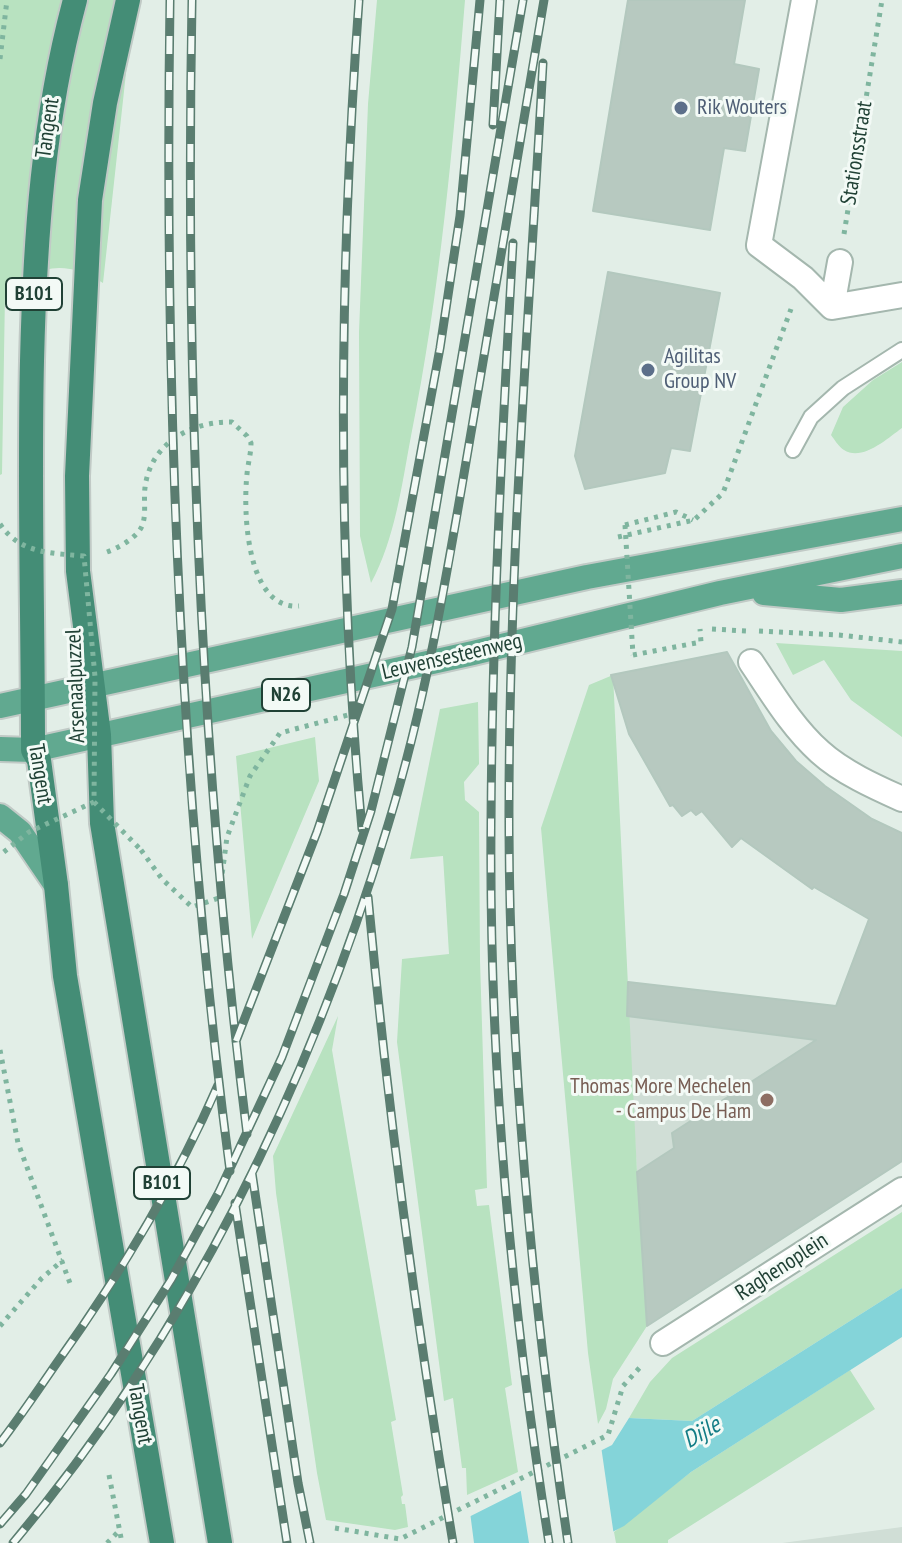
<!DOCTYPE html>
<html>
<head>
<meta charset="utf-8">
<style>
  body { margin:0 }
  canvas { display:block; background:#e2eee7 }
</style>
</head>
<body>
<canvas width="902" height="1543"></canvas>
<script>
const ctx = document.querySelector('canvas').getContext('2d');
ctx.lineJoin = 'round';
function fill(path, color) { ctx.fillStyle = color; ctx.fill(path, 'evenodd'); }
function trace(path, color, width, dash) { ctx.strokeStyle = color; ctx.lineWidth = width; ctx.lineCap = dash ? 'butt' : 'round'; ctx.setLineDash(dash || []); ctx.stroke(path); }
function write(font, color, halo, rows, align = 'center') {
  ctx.font = font + ' "PT Sans Narrow",sans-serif'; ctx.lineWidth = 6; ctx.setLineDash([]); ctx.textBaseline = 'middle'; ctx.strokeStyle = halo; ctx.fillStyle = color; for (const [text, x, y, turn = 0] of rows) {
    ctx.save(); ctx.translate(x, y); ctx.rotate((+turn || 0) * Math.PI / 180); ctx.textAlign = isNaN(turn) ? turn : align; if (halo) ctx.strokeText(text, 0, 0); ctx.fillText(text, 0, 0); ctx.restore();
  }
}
fill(new Path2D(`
  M627 1016 902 1038V1161L647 1326Z
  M902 1527V1543H782Z`), '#d0ded6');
fill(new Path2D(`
  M0 0H134L103 283C67 259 35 264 5 295L2 474 0 475Z
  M377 0H465C453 146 440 292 411 436 402 484 395 539 371 583L360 536 359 332 368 104Z
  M902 362V428C888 438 862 462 844 450 839 447 834 439 831 435L843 407 873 380Z
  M776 643 902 651V737L851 700 824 660 793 675Z
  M613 675 637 1172 647 1326 613 1379 606 1409 598 1424 588 1353 541 828 589 685Z
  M478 702 479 764 464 782 465 800 479 812 480 960 487 1188 475 1190 477 1206 489 1205 512 1385 505 1388 518 1472 467 1495 466 1468H462L453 1398 444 1401 397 1042 402 959 449 954 443 856 410 859 440 709Z
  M315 737 319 781 252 939 236 756Z
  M338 1016 332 1050 396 1420 391 1422 403 1495 401 1497 402 1504H405L408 1527 395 1530 326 1520 317 1473 276 1193 273 1156Z
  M902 1212V1288L692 1421 629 1418 650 1382 672 1358Z
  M850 1370 875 1409 668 1540V1543H616L614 1532 691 1472Z`), '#b8e2c0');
fill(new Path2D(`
  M902 1288V1337L691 1472 624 1526 591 1543H417L612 1445 629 1418 692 1421Z`), '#84d4d9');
fill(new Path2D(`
  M601 1446 614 1536 600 1543H529L520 1486Z
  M470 1512 474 1543H413L415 1539Z`), '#e2eee7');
const building = new Path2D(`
  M628 0H745L734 64 759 69 745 151 724 148 710 230 593 211Z
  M608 272 720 293 690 451 671 448 665 473 585 489 575 456Z
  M727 652 771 731 796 761 825 786 872 819 902 833V1161L647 1326 637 1172 674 1148 672 1133 816 1040 627 1016 628 982 836 1006 869 919 814 887 812 889 741 838 732 847 702 811 696 815 691 810 682 816 673 805 670 806 629 734 611 675Z`);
fill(building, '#b7c9c0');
trace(building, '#b3c8be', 2);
const service = new Path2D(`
  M793 450 811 417 843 388 902 350`);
const minor = new Path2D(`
  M804 0 759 245 803 278 832 307
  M832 307 902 295
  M832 307 840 262
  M751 662C772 693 792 727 820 752 842 772 875 787 902 799
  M663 1343 902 1190`);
const primary = new Path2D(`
  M764 593 841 600 902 592
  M0 706 587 577 902 519
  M0 749 33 750 473 653 720 593 902 556
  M0 816 20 832 56 885`);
const trunk = new Path2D(`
  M75 0C43 119 35 238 32 361 29 491 33 620 33 750L39 760 56 885 65 976 162 1543
  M128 0 105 103 90 200 77 476 78 571 99 735 102 823 220 1543`);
trace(service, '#a4b7ae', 18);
trace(minor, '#a4b7ae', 28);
trace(primary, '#c1cac6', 28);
trace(trunk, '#c1cac6', 28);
trace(new Path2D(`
  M0 59 7 0
  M844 234 882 0
  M625 525 676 512 693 520
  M618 537 694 520 723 493 791 309
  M107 552C118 548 132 540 139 531 148 520 143 501 145 488 150 443 192 421 232 422L247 436 251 443C251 454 248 463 247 474 243 511 246 610 299 606
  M712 629 746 631
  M759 631 839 635 902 642
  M633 655 701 642 700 629
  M141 850 162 879 192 907 219 898 227 837 250 776 280 733 348 715
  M0 1050 18 1143 71 1286
  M0 1326 41 1279 63 1260
  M109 1475 122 1543
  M335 1528 400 1539 608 1435 623 1386 643 1364
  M107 1543 120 1530`), '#7fb59f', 5, [4, 6]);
trace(service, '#fff', 14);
trace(minor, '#fff', 24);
trace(primary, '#61a990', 24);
trace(trunk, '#448d76', 24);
const rail = new Path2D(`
  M170 0C164 391 179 783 230 1171
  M192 0C185 378 200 759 247 1134
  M359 0C339 276 336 553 362 829
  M543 63C529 318 508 574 509 830 510 1069 533 1307 568 1543
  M493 125 500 0
  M513 243C502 437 492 631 491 825 489 1065 511 1306 549 1543
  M368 897C388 1113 417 1328 453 1543
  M236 1041 317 832 392 609 440 348 460 216 480 0
  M252 1173 298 1483 310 1543
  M235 1203 287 1543
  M0 1443C20 1417 38 1390 56 1364 119 1276 175 1184 218 1085
  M0 1524 26 1494 111 1374 171 1280 219 1192 282 1057 344 894 371 811 412 647 523 0
  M13 1543C188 1335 310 1084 388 825 428 695 449 561 472 427 496 284 520 142 544 0`);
trace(rail, '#5a7d70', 9);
trace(rail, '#f3faf6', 6, [18]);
trace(new Path2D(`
  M0 524C20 554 51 553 84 556L95 677 94 802 29 832 0 855
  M625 525 633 655
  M94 802 141 850`), '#7fb59f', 5, [4, 6]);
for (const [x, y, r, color] of [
  [681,108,8,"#5c6f8a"],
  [648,370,8,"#5c6f8a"],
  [767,1100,8,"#8d6e63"]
]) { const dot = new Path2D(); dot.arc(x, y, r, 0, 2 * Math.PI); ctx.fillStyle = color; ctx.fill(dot); trace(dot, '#f3faf6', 3); }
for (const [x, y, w] of [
  [34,294,56],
  [286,695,48],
  [162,1183,56]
]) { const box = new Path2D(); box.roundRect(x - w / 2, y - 16, w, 32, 6); ctx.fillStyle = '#f3faf6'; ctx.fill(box); trace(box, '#204135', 2); }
write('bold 20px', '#204135', null, [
  ["B101",34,294],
  ["N26",286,695],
  ["B101",162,1183]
]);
write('22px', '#4e5e75', '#f3faf6', [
  ["Rik Wouters",697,108],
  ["Agilitas",664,357],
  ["Group NV",664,382]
], 'left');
write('22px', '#204135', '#f3faf6', [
  ["Tangent",48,128,-82],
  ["Stationsstraat",857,153,-81],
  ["Leuvensesteenweg",452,657,-13],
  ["Arsenaalpuzzel",76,686,-92],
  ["Tangent",40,774,81],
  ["Raghenoplein",782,1267,-33],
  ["Tangent",140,1414,80]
]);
write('22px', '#785e54', '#f3faf6', [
  ["Thomas More Mechelen",751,1087],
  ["- Campus De Ham",751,1112]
], 'right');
write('italic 24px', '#127c85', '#f3faf6', [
  ["Dijle",702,1433,-30]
]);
</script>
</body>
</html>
